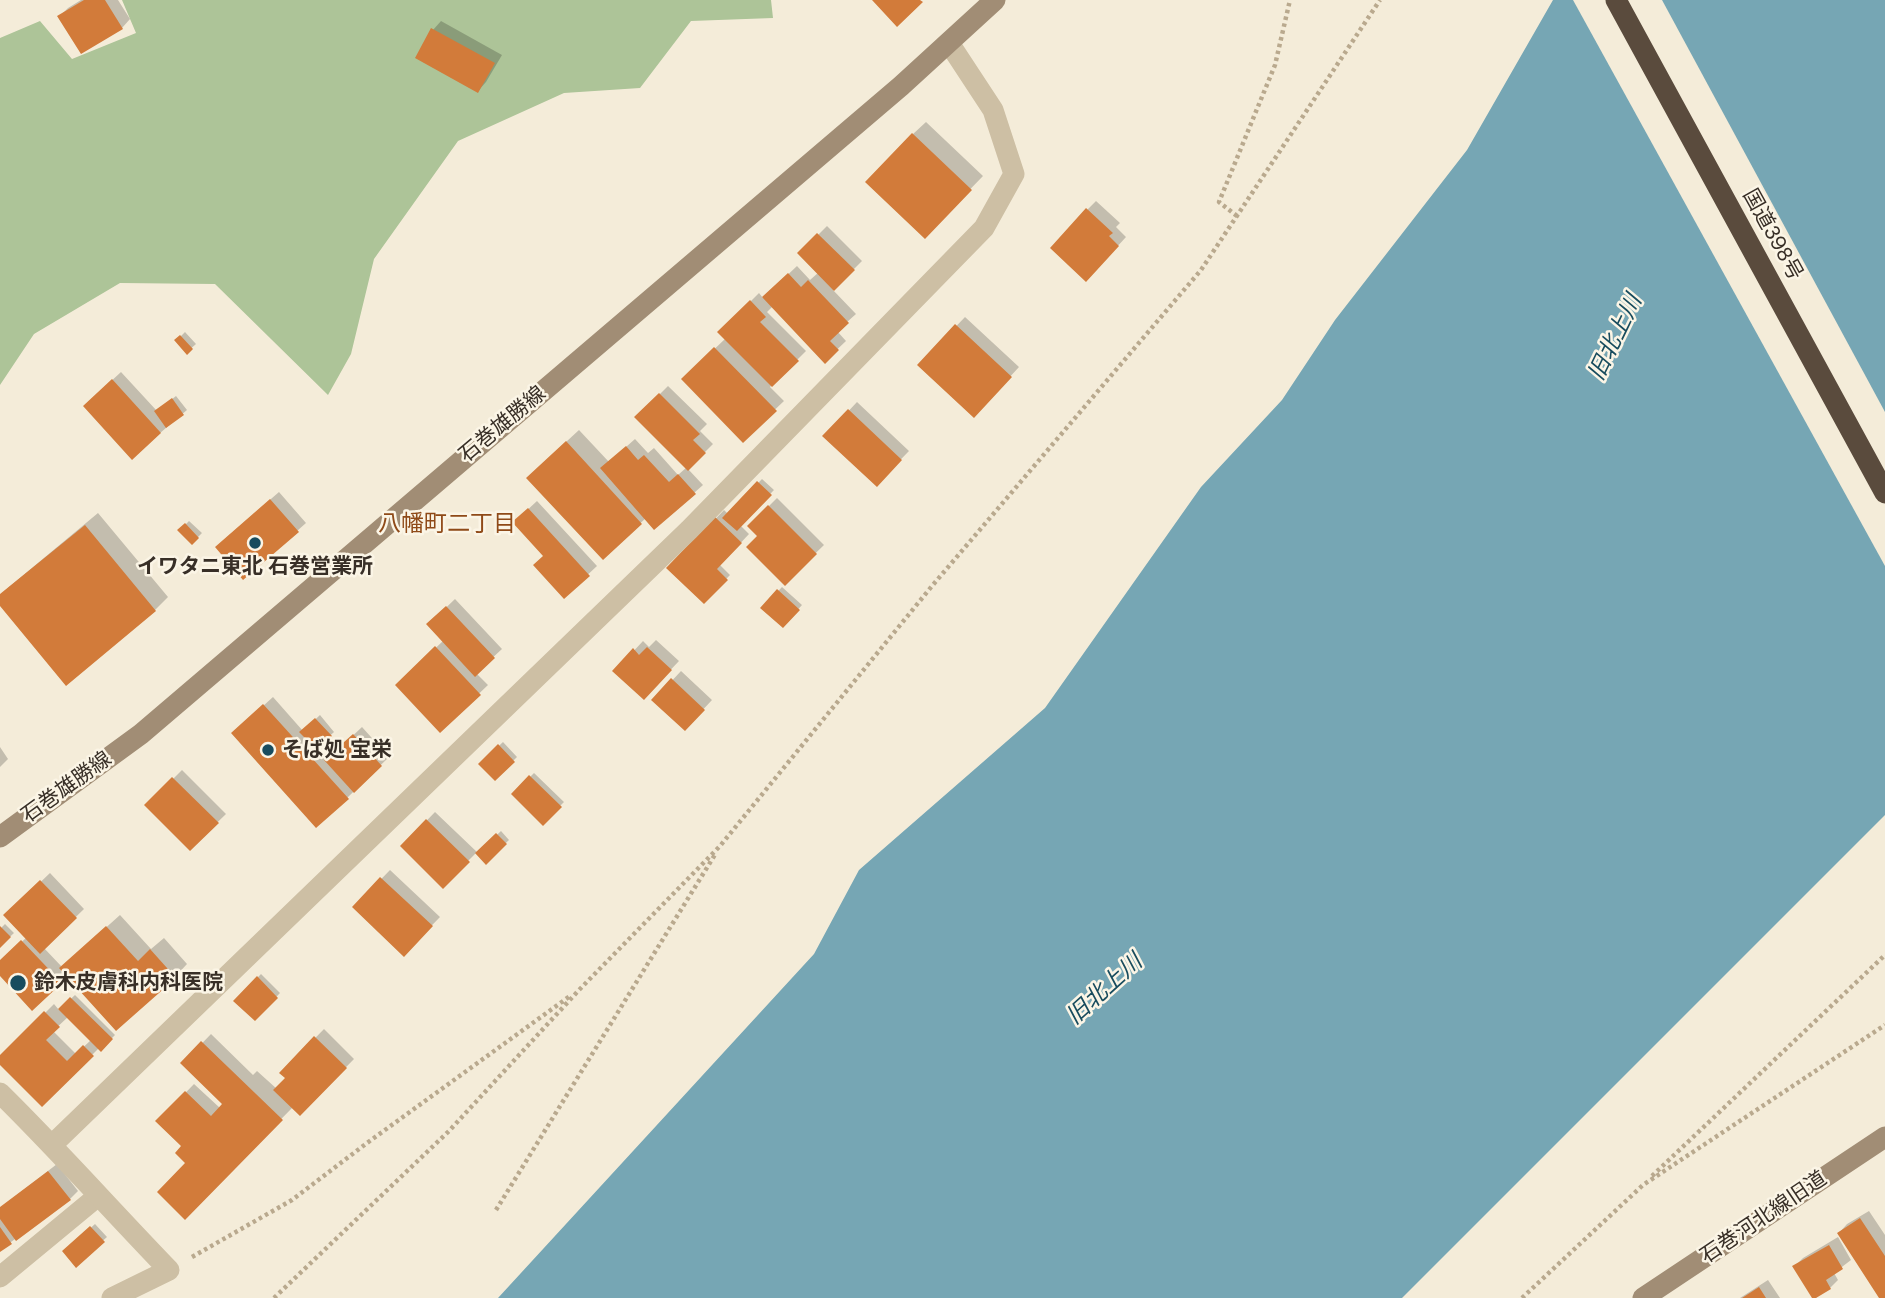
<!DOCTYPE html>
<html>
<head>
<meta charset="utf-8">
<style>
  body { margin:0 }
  canvas { display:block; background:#f4ecd9 }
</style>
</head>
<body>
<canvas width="1885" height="1298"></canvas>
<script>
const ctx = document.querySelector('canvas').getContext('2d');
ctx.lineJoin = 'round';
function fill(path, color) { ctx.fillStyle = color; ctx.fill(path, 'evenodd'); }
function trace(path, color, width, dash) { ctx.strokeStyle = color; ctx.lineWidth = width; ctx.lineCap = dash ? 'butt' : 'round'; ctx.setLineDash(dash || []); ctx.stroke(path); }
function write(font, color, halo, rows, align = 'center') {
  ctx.font = font + ' "DM Sans","Noto Sans JP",sans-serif'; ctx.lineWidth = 5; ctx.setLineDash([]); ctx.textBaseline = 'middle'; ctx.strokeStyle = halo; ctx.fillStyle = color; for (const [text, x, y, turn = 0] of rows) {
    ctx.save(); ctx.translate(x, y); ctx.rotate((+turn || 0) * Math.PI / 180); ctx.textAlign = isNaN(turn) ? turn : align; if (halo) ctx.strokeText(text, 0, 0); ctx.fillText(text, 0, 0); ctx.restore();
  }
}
fill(new Path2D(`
  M122 0H771L773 18 691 21 640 88 564 93 458 141 374 259 351 354 328 395 215 284 120 283 34 334 0 385V38L40 21 72 59 136 33Z`), '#adc498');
fill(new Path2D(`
  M1553 0H1885V815L1402 1298H498L814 954 859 870 1045 708 1201 487 1282 400 1335 320 1467 150Z`), '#76a6b4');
fill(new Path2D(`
  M1573 0H1662L1885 412V566Z`), '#f4ecd9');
fill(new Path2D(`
  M81 0H118L130 19 122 28 60 16 68 8Z
  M441 21 502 55 486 82 478 91 433 30Z
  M926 122 983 176 925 236 913 134Z
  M1096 201 1120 223 1116 227 1126 237 1095 271 1087 210Z
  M827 226 862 261 833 290 856 314 837 331 846 341 825 361 773 306 767 312 806 351 770 387 784 401 743 440 683 379 726 338 720 332 759 293 763 298 797 266 810 280 819 272 800 253Z
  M965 317 1019 367 974 416 919 365Z
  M185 332 196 344 187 352 176 341Z
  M121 372 157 411 176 396 187 410 132 457 94 397Z
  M668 386 707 424 700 431 713 444 688 469 703 485 694 493 646 518 603 557 541 465 579 430 609 462 635 439 648 453 654 448 678 475 687 467 637 417Z
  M857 402 909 451 877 484 825 436Z
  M762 479 774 490 740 525 749 534 720 565 730 575 704 602 668 568 724 510 728 514Z
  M279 492 306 523 297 531 226 538Z
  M777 498 824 545 785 583 759 536 749 526Z
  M537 501 597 566 564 597 523 514Z
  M98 513 168 597 155 610 0 604V596L9 587Z
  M189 521 202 533 192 543 180 530Z
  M782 587 802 605 783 626 762 608Z
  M455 599 502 649 476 673 488 685 440 731 397 685 444 640 429 624Z
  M656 640 679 661 644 698 615 671 643 641 649 647Z
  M681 671 712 700 685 729 654 700Z
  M273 697 303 731 320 715 334 732 318 747 328 759 362 727 389 757 347 798 242 725Z
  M503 742 517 757 495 779 480 764Z
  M0 747 8 759 0 767Z
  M182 770 226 814 190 849 147 805Z
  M534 773 564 802 543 823 513 794Z
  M435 812 478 853 501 831 509 840 486 862 477 852 443 886 402 846Z
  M390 870 440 917 404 954 354 907Z
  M50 873 84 909 44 948 62 967 120 915 151 949 164 938 187 964 175 977 68 975 33 1008 0 974V962L27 937 6 915Z
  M5 924 14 933 0 946V929Z
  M261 974 280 993 255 1019 236 1000Z
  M75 995 115 1035 101 1049 99 1048 42 1105 0 1062V1058L54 1004 59 1010ZM68 1017 91 1040 76 1054 53 1031Z
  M324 1029 354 1059 300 1114 293 1107 185 1217 188 1163 206 1123 158 1121 194 1084 220 1108 238 1090 183 1063 211 1034 253 1075 257 1071 277 1089 287 1078 281 1073Z
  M57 1164 78 1191 70 1199 0 1250V1208Z
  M1869 1211 1885 1235V1298H1881L1839 1233 1847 1224Z
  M95 1224 107 1237 76 1265 64 1252Z
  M1838 1237 1851 1260 1834 1273 1838 1280 1830 1288 1795 1266 1803 1258Z
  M1768 1280 1780 1298H1740Z`), '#0003');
fill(new Path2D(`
  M84 0H105L123 29 81 54 57 16Z
  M872 0H920L923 2 897 27Z
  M431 28 495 63 478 93 415 58Z
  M912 133 972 190 925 239 865 182Z
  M1086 208 1113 233 1109 236 1119 246 1086 282 1050 248Z
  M817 233 855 270 834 291 797 253Z
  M788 273 801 287 808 280 849 323 830 341 839 350 825 364 762 297Z
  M750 300 766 317 760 322 799 361 772 387 717 332Z
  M955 324 1012 377 974 418 917 365Z
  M180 335 193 349 187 355 174 340Z
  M714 347 777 411 743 443 681 379Z
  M112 379 161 433 132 460 83 406Z
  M659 393 700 434 693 440 706 453 688 471 634 417Z
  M172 398 184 415 166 428 154 411Z
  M848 409 902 460 877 487 822 436Z
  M566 441 642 524 603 560 526 478Z
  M626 446 638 460 644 455 669 482 678 474 696 494 654 530 600 468Z
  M757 481 772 495 737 531 722 518Z
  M270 499 299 532 243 580 215 547Z
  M768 505 817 554 785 586 746 547 757 536 747 526Z
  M528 508 590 576 564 599 533 565 543 556 512 522Z
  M715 517 742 543 717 569 728 580 704 604 666 568Z
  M185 523 199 538 192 545 177 530Z
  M85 525 156 611 66 686 0 606V594Z
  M777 589 800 610 783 628 760 608Z
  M446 606 495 658 475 677 426 624Z
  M435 646 481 695 440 733 395 685Z
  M647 647 672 670 644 700 612 671 633 648 639 655Z
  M671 678 705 710 685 731 651 700Z
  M263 704 349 799 316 828 231 733Z
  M315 718 332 736 317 750 299 732Z
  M353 734 382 766 354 793 324 760Z
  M498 744 515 762 495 781 478 764Z
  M529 775 562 807 543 826 511 794Z
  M172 777 219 823 190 851 144 805Z
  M426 819 470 862 443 889 400 846Z
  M496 833 507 844 486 865 475 853Z
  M380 877 433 926 404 957 352 907Z
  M40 880 77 918 40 954 3 915Z
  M0 926 11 937 0 948Z
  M106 926 138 961 150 949 176 978 116 1031 59 968Z
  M21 940 62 983 32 1011 0 976V960Z
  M257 976 278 998 255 1021 233 1001Z
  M70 997 113 1039 101 1052 58 1009Z
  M44 1011 60 1027 46 1040 67 1061 83 1045 94 1056 42 1107 0 1065V1055Z
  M314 1036 347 1068 300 1116 273 1090 285 1078 279 1073Z
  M201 1041 283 1120 185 1220 157 1192 185 1163 175 1153 181 1146 155 1121 185 1091 211 1116 222 1104 180 1063Z
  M48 1171 71 1200 16 1241 0 1219V1207Z
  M1860 1218 1885 1256V1298H1879L1837 1233Z
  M90 1226 105 1242 76 1268 62 1251Z
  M0 1227 12 1244 0 1252Z
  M1829 1245 1843 1269 1826 1280 1831 1289 1816 1298H1812L1792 1266Z
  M1759 1287 1766 1298H1742Z`), '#d27b3a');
trace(new Path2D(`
  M1237 216 1219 202 1275 65 1290 0
  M1652 1176 1885 955
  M496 1210 716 853
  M192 1257 292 1200 367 1143 570 996
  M274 1298 449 1131 579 990 720 846 932 586 1201 270 1380 0
  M1522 1298 1643 1185 1885 1025`), '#b9a98e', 4.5, [3.5, 3.5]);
trace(new Path2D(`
  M0 1277 98 1196`), '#cdbfa4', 21);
trace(new Path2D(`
  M0 1093C58 1150 112 1211 169 1270L112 1298
  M52 1145 689 530 984 228 1014 174 993 110 949 43`), '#cdbfa4', 21);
trace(new Path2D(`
  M0 837 141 734 901 86 995 0
  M1643 1298 1885 1137`), '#a18d75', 21);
trace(new Path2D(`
  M1616 0 1885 493`), '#5a4b3d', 21);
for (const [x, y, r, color] of [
  [255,543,7,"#184c5e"],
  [268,750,7,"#184c5e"],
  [18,983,9,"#184c5e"]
]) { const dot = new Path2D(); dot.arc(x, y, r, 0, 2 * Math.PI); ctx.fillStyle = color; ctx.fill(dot); trace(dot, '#fbf5e6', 2.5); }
write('21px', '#382f27', '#fbf5e6', [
  ["国道398号",1772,235,61],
  ["石巻雄勝線",503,425,-40],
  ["石巻雄勝線",67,788,-36],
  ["石巻河北線旧道",1764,1218,-34]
]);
write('bold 21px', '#382f27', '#fbf5e6', [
  ["イワタニ東北 石巻営業所",255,567,"center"],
  ["そば処 宝栄",282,750],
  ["鈴木皮膚科内科医院",34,983]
], 'left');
write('italic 23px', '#184c5e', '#fbf5e6', [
  ["旧北上川",1616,338,-64],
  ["旧北上川",1105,990,-42]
]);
write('23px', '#8f4a18', '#fbf5e6', [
  ["八幡町二丁目",447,525]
]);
</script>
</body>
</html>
